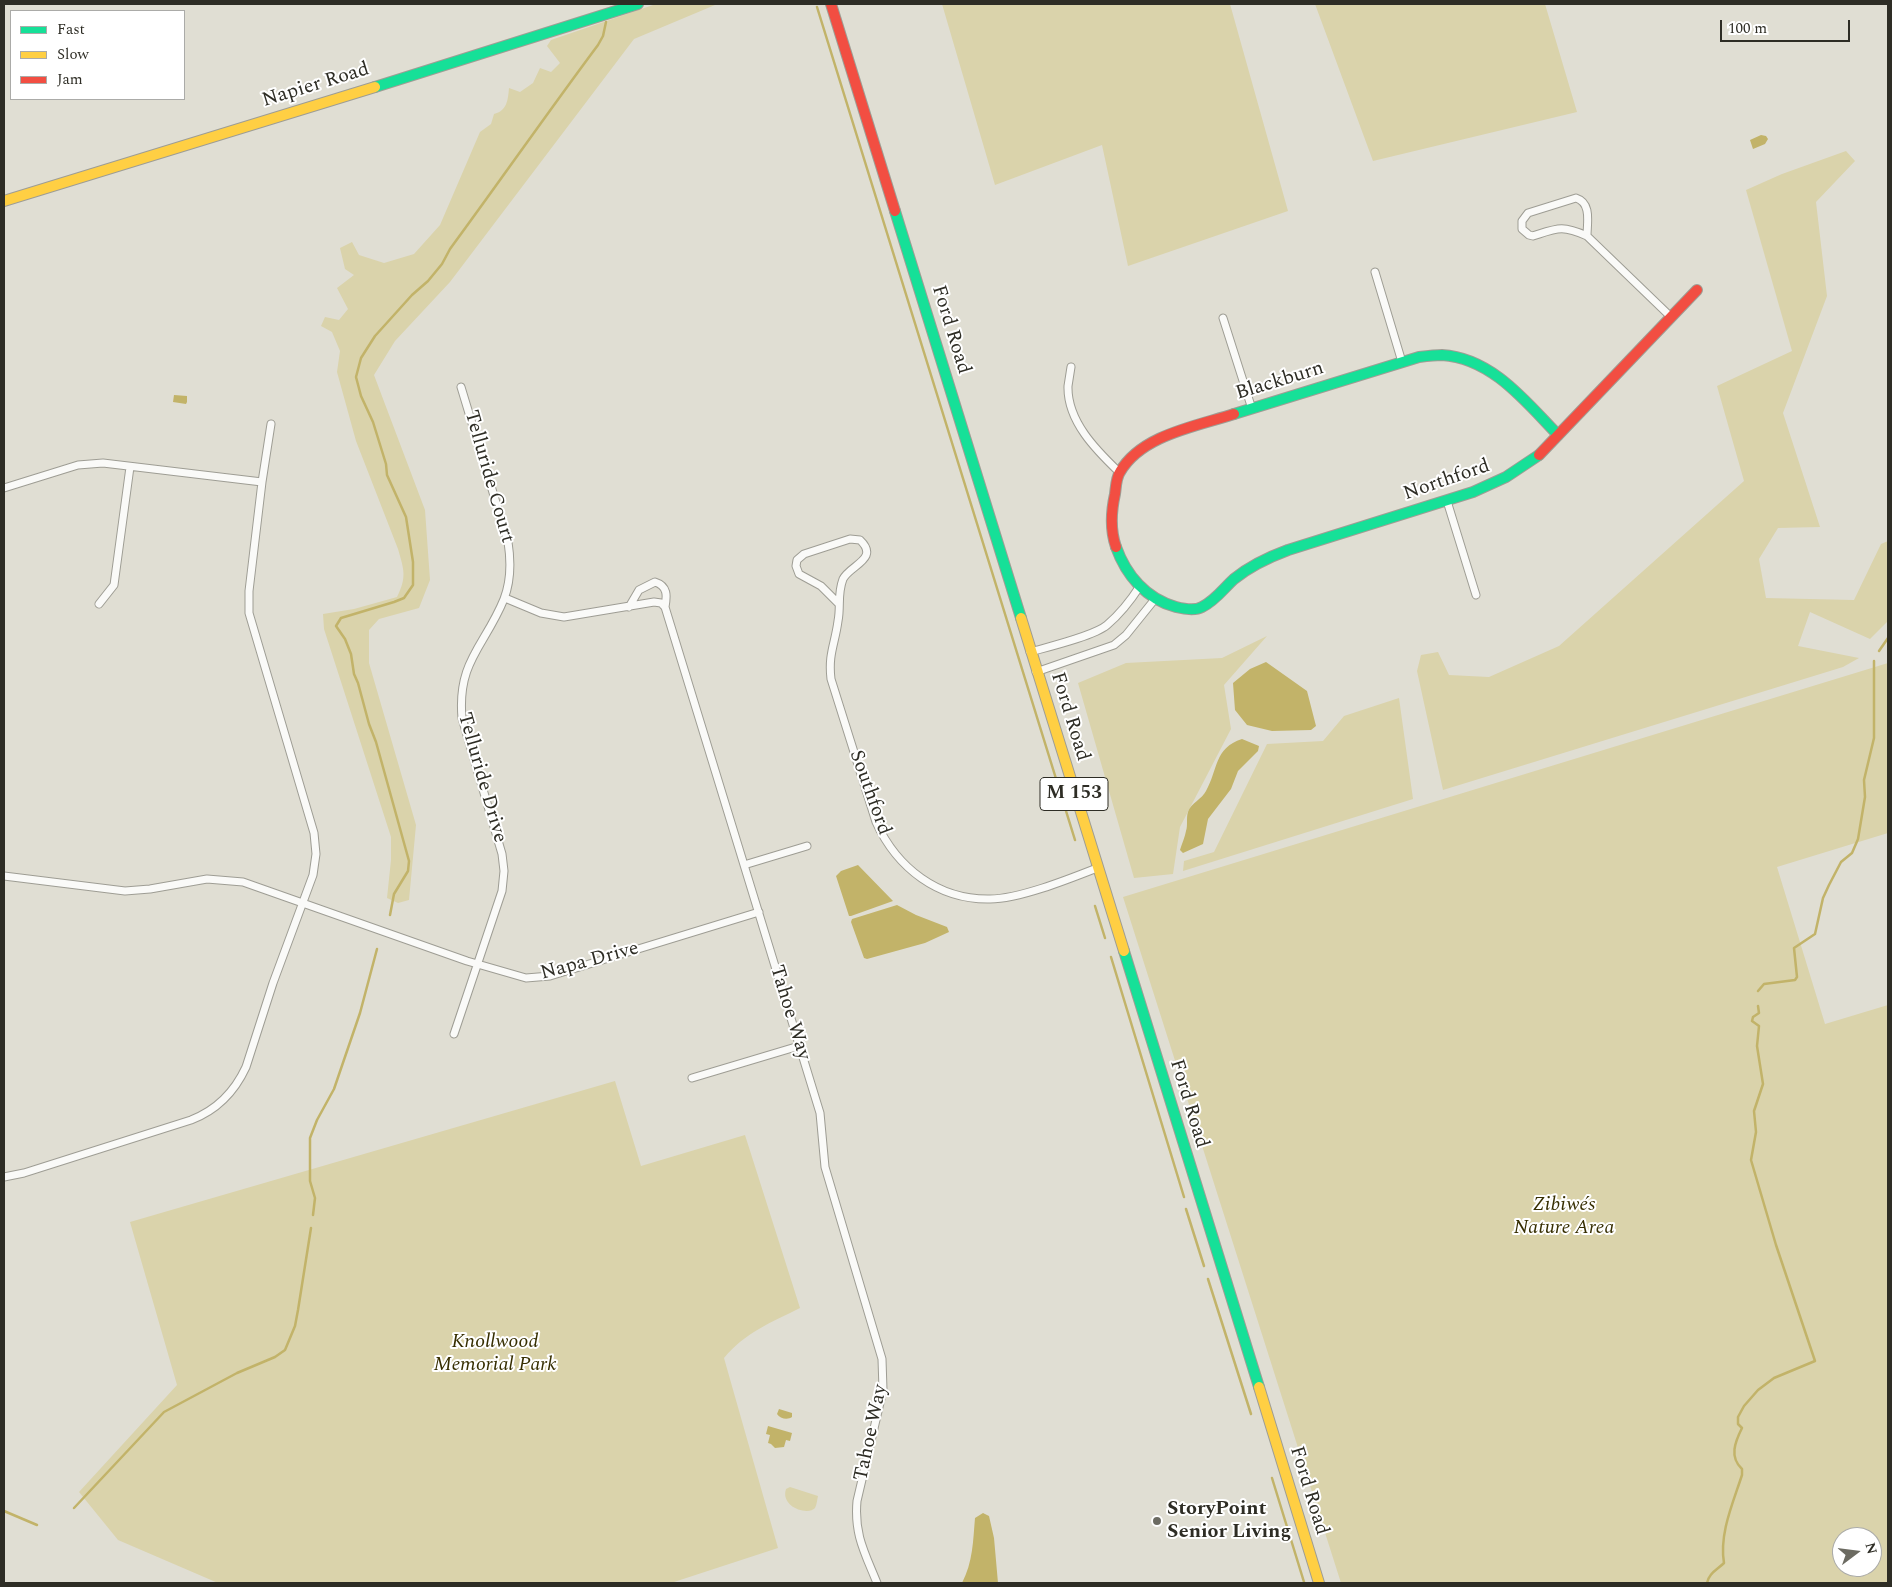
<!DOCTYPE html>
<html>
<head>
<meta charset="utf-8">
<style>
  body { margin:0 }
  #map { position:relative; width:1892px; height:1587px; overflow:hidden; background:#e0ded3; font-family:Spectral,serif }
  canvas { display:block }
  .frame { position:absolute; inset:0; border:5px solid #2e2d25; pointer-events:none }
  .legend { position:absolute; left:10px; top:10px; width:175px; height:90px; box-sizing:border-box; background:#fff; border:1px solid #ababa8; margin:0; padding:6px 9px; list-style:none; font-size:15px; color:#2e2d25 }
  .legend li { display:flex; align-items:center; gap:10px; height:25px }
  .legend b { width:25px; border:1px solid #ababa8 }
  .north { position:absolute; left:1832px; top:1527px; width:50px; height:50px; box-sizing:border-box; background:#fff; border:1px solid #ababa8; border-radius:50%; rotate:75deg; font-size:14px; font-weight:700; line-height:20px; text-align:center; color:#2e2d25 }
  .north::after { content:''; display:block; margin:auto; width:18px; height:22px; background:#6c6b62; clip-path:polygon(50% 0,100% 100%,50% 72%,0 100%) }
  .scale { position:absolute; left:1720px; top:20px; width:130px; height:22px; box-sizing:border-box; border:2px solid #2e2d25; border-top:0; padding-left:6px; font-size:15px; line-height:18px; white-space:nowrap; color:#2e2d25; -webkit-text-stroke:4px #fff; paint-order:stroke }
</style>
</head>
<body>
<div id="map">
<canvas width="1892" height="1587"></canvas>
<div class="frame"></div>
<ul class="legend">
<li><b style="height:6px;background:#16e098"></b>Fast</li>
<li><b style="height:6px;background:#ffcf43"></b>Slow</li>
<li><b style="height:6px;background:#f24e42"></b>Jam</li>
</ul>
<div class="north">N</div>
<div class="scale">100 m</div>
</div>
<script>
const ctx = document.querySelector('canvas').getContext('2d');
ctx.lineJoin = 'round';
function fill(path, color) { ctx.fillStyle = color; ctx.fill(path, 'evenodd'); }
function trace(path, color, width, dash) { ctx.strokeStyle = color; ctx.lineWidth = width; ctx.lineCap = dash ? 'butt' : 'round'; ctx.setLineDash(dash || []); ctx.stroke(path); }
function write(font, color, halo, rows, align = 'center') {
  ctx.font = font + ' Spectral,serif'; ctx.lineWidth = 4; ctx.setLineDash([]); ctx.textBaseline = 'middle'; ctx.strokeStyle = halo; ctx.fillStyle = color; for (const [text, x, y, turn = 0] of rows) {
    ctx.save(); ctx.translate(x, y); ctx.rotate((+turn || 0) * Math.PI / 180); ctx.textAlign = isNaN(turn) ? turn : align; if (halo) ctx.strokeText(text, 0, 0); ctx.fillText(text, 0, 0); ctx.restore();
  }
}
fill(new Path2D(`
  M656 4 715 5 634 39 450 282 395 341 374 375 425 510 430 580 419 608 379 619 369 630V663L416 825 409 900 398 903 387 898 391 860V837L324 629 323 614 354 609 397 597C407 577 404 570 398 549L356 441 337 372 340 351 332 332 321 326 325 317 339 320 348 309 337 288 354 275 345 269 340 248 352 242 359 255 384 263 414 254 440 225 480 132 491 124 494 114C507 111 508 100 509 88L520 92 533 83 540 68 551 72 560 63 547 46 551 40Z
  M942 4H1230L1288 211 1128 266 1102 145 995 185Z
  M1315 4H1545L1577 112 1373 161Z
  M1846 151 1855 161 1816 202 1827 296 1783 413 1820 527 1778 528 1759 559 1766 598 1854 600 1881 544 1888 541V621L1870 639 1810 612 1798 646 1859 658 1843 667 1443 790 1417 671 1421 655 1438 652 1449 675 1489 677 1559 646 1744 481 1717 386 1792 351 1746 190 1782 174Z
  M1267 636 1224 685 1231 729 1180 827 1173 874 1134 878 1078 683 1126 663 1222 658Z
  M1888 663V833L1777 867 1825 1024 1888 1005V1583H1341L1123 897ZM1842 1537H1872V1567H1842Z
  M1399 698 1413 799 1183 871 1184 861 1214 852 1267 744 1323 741 1344 716Z
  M615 1081 641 1166 745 1135 800 1308C770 1323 746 1332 724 1358L778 1548 671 1583H218L118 1540 79 1492 177 1385 130 1222Z
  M790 1487 818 1496C817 1500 817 1504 815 1508 808 1516 780 1507 786 1489Z`), '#dad3ab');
fill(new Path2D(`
  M1761 135 1766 136 1768 139 1765 144 1753 149 1750 140Z
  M174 395 187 396V402L186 404 173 402Z
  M1266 662 1307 691 1316 726 1311 730 1272 731 1247 725 1235 710 1233 683 1250 669Z
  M1242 739 1259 746 1258 751 1238 771 1231 789 1208 819 1203 844 1183 853 1180 850C1182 843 1185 837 1186 831 1188 825 1186 818 1188 812 1191 803 1202 799 1206 791 1218 770 1214 748 1242 739Z
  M858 865 893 901 851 916H849L836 876 841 871Z
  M897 905 916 915 947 927 949 932 925 943 867 959 864 958 851 922 852 919Z
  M779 1409 792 1413V1417C788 1420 780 1419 777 1414Z
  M768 1426 792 1433 790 1441 786 1440 784 1447 775 1448 771 1444 768 1443 770 1435 766 1434Z
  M983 1513 989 1516 994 1538 998 1583H962C973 1562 973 1541 975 1518Z`), '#c2b369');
trace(new Path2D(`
  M817 7 1075 840
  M1879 651 1888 638
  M1095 906 1105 938
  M390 915 394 894 408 871 409 861 376 742 369 724 358 683 354 674 351 654 345 639 336 626 341 618 394 602 404 598 413 585V562L406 517 387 475 386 464 373 422 361 396 356 377 361 358 375 336 412 295 428 281 442 264 450 249C500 181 548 112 598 45L603 36 606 22
  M1111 957 1184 1197
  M1758 991 1764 984 1795 980 1797 977 1794 948 1815 934 1823 898 1829 885 1841 862 1852 853 1858 839 1865 797 1864 780 1874 738V661
  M1186 1209 1204 1266
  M313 1215 315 1198 310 1181V1138L317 1120 334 1089 360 1013 377 949
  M1208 1279 1251 1414
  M1272 1478 1304 1582
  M74 1508 164 1412 237 1373 275 1357 285 1350 295 1326 298 1310 311 1228
  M4 1511 37 1525
  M1707 1583C1709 1573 1717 1570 1724 1563 1719 1534 1733 1503 1742 1475V1469C1729 1457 1735 1442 1742 1428L1738 1424V1417L1744 1406 1758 1390 1774 1378 1815 1361 1776 1245 1751 1160 1756 1132 1754 1111 1763 1084 1757 1046 1759 1026 1752 1021 1753 1017 1759 1013 1758 1006`), '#c2b369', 2.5);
const street = new Path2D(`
  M1587 236C1562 225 1558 228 1533 236L1529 235 1522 229V221L1528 213 1576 198C1592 203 1587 223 1587 236L1671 317
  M1375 272 1402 362
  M1223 318 1252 409
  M1071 367C1070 373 1069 380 1068 386 1067 421 1096 450 1119 472
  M262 482 271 424
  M4 488 78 465 103 463 262 482 249 591V613L314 833 316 854 313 875 273 983 246 1067C234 1093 217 1110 191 1120L24 1173 4 1177
  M1447 501 1476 595
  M505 598 541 613 564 617 654 602 661 603 665 607 820 1113 825 1167 882 1359 883 1390 857 1501C854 1535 865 1553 877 1583
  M838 603 821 586 799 574 796 566 797 560 804 554 850 539 860 540C880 559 850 565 843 579 837 595 841 606 838 621 835 644 828 654 831 679L876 822C897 868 938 900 990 899 1019 899 1069 879 1097 868
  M99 604 114 585 130 467
  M629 607 639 590 655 582C668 586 667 596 665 607
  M1030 652C1048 647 1094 636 1107 625 1120 614 1131 600 1140 586
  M1036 672 1114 645 1126 635 1155 599
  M744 865 807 846
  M4 876 125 891 150 889 207 879 243 882 467 961 526 978 550 976 759 912
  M454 1034 502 891 504 871 502 854 462 718C457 661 485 646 504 599 511 581 511 561 508 542L461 387
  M692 1078 799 1046`);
const fast = new Path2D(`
  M375 87 638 4
  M895 211 1021 618
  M1234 414 1419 357C1427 356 1435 355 1442 355 1492 358 1526 402 1558 435
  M1116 547C1126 575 1146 599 1176 607 1184 609 1195 611 1202 607 1215 601 1224 588 1234 579 1250 566 1269 557 1288 550L1473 492 1506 477 1539 455
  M1124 951 1259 1387`);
const slow = new Path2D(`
  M4 201 375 87
  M1021 618 1124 951
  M1259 1387 1319 1583`);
const jam = new Path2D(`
  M831 4 895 211
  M1539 455 1697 290
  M1116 547C1110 530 1111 512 1115 494 1116 487 1116 478 1120 472 1141 435 1197 426 1234 414`);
trace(street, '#9e9d94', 9);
trace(fast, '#9e9d94', 12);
trace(slow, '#9e9d94', 12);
trace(jam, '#9e9d94', 12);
trace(street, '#fafaf8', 7);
trace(fast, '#16e098', 10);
trace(slow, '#ffcf43', 10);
trace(jam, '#f24e42', 10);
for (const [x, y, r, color] of [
  [1157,1521,5,"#6c6b62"]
]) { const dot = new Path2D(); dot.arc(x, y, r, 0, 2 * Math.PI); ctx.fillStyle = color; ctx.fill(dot); trace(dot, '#fff', 2); }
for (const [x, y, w] of [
  [1074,794,68]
]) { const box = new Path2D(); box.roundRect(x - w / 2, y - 16.5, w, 33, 4); ctx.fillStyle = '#fff'; ctx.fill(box); trace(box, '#2e2d25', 1); }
write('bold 19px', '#2e2d25', null, [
  ["M 153",1074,794]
]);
write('20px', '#2e2d25', '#fff', [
  ["Napier Road",316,86,-17],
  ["Ford Road",950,330,73],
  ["Blackburn",1280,382,-17],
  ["Telluride Court",488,477,74],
  ["Northford",1447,481,-19],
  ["Ford Road",1069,717,73],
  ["Telluride Drive",481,778,74],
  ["Southford",869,793,70],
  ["Napa Drive",590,962,-15],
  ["Tahoe Way",789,1013,73],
  ["Ford Road",1188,1104,73],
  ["Tahoe Way",872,1433,-78],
  ["Ford Road",1308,1491,73]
]);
write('italic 20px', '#362e01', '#fff', [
  ["Zibiwés",1564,1206],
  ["Nature Area",1564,1229],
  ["Knollwood",495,1343],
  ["Memorial Park",495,1366]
]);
write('bold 20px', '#2e2d25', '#fff', [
  ["StoryPoint",1167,1510],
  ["Senior Living",1167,1533]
], 'left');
</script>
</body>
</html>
